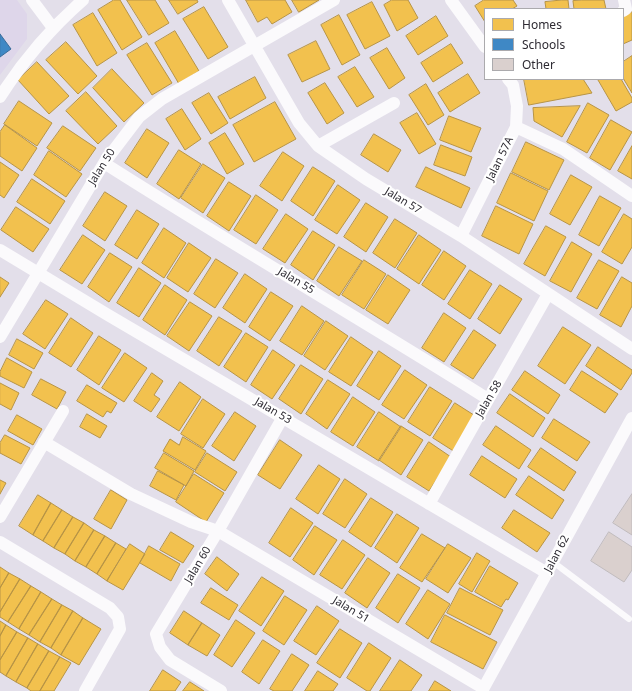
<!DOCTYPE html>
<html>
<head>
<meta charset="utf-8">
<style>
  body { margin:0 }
  #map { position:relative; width:632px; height:691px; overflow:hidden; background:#e3dfea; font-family:"Noto Sans",sans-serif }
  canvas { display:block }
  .legend { position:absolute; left:484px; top:8px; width:140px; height:72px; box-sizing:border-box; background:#fff; border:1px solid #abaaad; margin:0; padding:5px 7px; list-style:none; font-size:12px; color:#2d2a32 }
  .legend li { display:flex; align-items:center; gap:8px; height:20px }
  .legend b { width:20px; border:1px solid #abaaad }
</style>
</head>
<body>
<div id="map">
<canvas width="632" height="691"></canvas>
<ul class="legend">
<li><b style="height:11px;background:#f2c14e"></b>Homes</li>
<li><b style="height:11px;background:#3f88c5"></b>Schools</li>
<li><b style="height:11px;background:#dad0ce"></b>Other</li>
</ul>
</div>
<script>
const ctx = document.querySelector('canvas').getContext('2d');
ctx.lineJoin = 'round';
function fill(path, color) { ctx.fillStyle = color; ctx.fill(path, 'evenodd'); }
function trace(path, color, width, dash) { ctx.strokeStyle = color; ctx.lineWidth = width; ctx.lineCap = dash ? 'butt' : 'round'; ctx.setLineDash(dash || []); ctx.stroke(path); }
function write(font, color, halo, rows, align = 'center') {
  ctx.font = font + ' "Noto Sans",sans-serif'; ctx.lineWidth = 4; ctx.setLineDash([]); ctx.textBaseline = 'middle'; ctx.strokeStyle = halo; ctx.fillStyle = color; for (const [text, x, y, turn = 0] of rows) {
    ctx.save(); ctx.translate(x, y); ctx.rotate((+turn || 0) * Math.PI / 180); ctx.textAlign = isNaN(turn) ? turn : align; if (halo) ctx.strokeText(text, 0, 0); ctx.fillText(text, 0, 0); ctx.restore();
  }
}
fill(new Path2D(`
  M0 0H17L27 14V39L0 75Z`), '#ded6ea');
const homes = new Path2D(`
  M114 0H120L142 37 122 50 98 10Z
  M127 0H155L169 23 149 35Z
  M169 0H197L198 2 178 14Z
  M246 0H285L292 12 272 24 267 17 258 22Z
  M292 0H319L299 12Z
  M392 0H408L418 18 397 31 384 5Z
  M484 0H513L517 6 512 9H485V22L475 6Z
  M562 0H568L569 9H546L545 2Z
  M582 0H604L606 9H574L573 1Z
  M372 2 390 36 365 49 347 15Z
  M204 7 228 47 208 59 183 19Z
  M632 12V40L623 44V17Z
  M93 13 117 53 97 66 73 25Z
  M339 15 360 55 342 65 321 25Z
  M436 16 448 36 418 55 406 36Z
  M175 31 199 71 179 84 155 43Z
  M316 41 330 69 302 82 288 55Z
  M66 42 97 76 78 94 46 60Z
  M147 43 172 83 152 95 127 55Z
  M451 44 463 63 433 82 421 63Z
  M387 48 405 78 389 89 370 58Z
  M632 56V93L623 78V62Z
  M37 62 69 96 49 114 18 80Z
  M355 67 374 97 357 107 338 77Z
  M112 69 144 103 124 122 93 88Z
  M468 74 480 93 450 112 438 93Z
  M255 77 266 98 230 119 218 97Z
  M524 79H583L592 93 529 105Z
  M599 79H621L632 98V102L616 111 598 80Z
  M325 83 344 113 327 124 308 93Z
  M426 84 444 115 428 125 409 95Z
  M86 92 117 126 98 144 66 111Z
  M209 93 228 123 211 134 192 103Z
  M19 101 52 123 37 146 4 124Z
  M275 102 296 139 254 162 233 125Z
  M588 103 609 115 587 153 567 142Z
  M580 106 562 137 534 121 533 108Z
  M182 109 201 139 185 150 166 119Z
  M417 113 436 144 419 154 400 123Z
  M449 116 481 128 471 152 440 140Z
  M611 120 632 132 610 170 590 158Z
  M5 125 37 148 22 171 0 156V132Z
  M63 126 96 148 80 171 47 148Z
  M147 129 169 143 147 178 125 163Z
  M225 133 244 164 227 174 209 143Z
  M374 134 401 150 388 172 361 155Z
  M526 142 564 160 549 190 512 172Z
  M441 145 472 157 465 176 434 165Z
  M632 146V179L618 171Z
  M179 150 201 164 179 199 157 184Z
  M49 151 82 174 66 197 34 175Z
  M283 152 304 166 282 201 260 186Z
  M0 162 19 175 4 198 0 195Z
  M203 164 225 178 203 213 181 198Z
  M313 167 335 181 313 216 291 201Z
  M426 167 470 188 461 208 416 187Z
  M511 173 548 191 534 221 497 203Z
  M571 175 592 187 570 225 550 214Z
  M32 179 65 201 50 224 17 202Z
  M229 182 251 196 229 231 207 216Z
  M338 185 360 200 337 234 315 220Z
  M105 192 127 206 105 241 83 226Z
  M256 195 278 210 256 244 234 230Z
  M600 196 621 208 599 246 579 235Z
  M366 203 388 217 366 252 344 237Z
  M496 206 533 224 519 254 482 236Z
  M16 207 49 229 33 252 1 230Z
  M137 210 159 224 137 259 115 245Z
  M286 214 308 229 285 263 263 249Z
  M624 214 632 219V247L622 264 602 252Z
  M395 219 417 233 395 268 373 253Z
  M546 226 566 237 545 276 524 264Z
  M164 228 186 243 164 278 142 263Z
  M313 231 335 245 313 280 291 265Z
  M83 235 105 250 82 284 60 270Z
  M419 235 441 250 419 284 397 269Z
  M572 242 592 254 571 292 550 281Z
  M189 243 211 258 188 292 167 278Z
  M339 247 362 261 339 296 317 281Z
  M444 251 466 266 444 300 422 285Z
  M110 253 132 267 109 302 88 287Z
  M216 259 238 273 215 308 194 294Z
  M364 260 386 274 364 309 342 295Z
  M599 260 619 271 597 309 577 298Z
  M139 268 161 283 139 317 117 303Z
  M470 270 492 284 470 319 448 304Z
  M245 274 267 289 245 323 223 308Z
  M388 275 410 290 388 324 366 310Z
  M0 277 9 283 0 297Z
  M622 277 632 283V306L621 327 600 315Z
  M165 285 187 300 165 335 143 320Z
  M500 285 522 299 500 334 478 319Z
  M271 292 293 306 270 341 249 327Z
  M46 300 68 314 45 349 23 334Z
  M190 302 212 316 189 351 167 336Z
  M302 306 324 321 302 355 280 341Z
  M444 313 466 328 444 362 422 348Z
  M219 317 242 331 219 366 197 351Z
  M71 318 93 333 71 367 49 353Z
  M326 321 348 336 325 370 304 356Z
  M563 327 591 345 565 384 538 366Z
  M474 330 496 345 473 379 451 365Z
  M246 333 268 347 246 382 224 367Z
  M99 336 121 350 99 385 77 370Z
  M351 337 373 352 351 386 329 372Z
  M17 339 43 353 34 369 9 355Z
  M598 347 632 370V373L621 390 586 366Z
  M273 350 295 365 272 399 251 385Z
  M379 351 401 366 379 400 357 386Z
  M125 353 147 368 124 402 102 388Z
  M7 358 32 372 24 388 0 376V372Z
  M301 365 323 379 301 414 279 399Z
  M405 370 427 385 404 419 382 405Z
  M525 371 560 395 548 414 512 390Z
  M582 371 618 394 605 413 570 390Z
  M152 373 163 381 154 395 160 399 151 412 134 401Z
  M41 379 66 392 57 409 32 395Z
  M328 380 350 394 327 429 306 414Z
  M180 382 201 397 179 431 157 417Z
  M0 383 19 393 11 410 0 404Z
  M87 385 117 403 111 413 107 411 103 417 77 401Z
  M430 387 452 401 430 436 408 422Z
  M510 394 545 418 533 437 497 413Z
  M353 397 375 412 353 446 331 432Z
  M203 399 225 414 203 448 181 434Z
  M455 403 477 417 455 452 433 438Z
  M235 412 256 426 234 461 212 446Z
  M379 412 401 427 379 461 357 447Z
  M87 414 107 426 100 438 80 427Z
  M17 415 42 429 33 445 8 431Z
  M554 419 590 442 577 461 542 438Z
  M401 426 423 440 401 475 379 460Z
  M496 426 531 450 519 469 483 445Z
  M5 435 30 448 21 464 0 453V443Z
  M183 437 206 451 195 470 163 451 170 439 179 445Z
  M280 440 302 455 280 489 258 475Z
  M429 442 451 457 429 491 407 477Z
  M541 448 576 472 564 491 528 467Z
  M164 453 194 471 186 486 155 468Z
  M207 453 237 472 225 491 195 472Z
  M482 456 517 479 505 498 470 475Z
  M319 465 340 479 318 514 296 499Z
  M158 471 184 485 176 500 150 486Z
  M194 474 224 493 206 522 176 502Z
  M529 476 564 500 552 519 516 495Z
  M345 479 367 494 345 528 323 514Z
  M0 480 6 483 0 494Z
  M111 490 127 500 111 529 94 519Z
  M38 495 51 503 33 535 19 526Z
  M371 498 393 512 371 547 349 532Z
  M51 503 62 510 43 541 33 535Z
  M291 508 313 523 290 557 269 543Z
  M62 510 73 517 54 548 43 541Z
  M514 510 550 533 537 552 502 528Z
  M397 514 419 528 397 563 375 548Z
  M73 517 84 523 65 554 54 548Z
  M84 523 94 530 75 561 65 554Z
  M315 526 337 540 314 575 293 560Z
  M94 530 105 536 86 567 75 561Z
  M171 532 194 546 183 563 160 550Z
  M422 534 445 548 422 582 400 568Z
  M105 536 116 543 97 574 86 567Z
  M343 540 365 555 342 589 320 575Z
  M116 543 126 549 107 581 97 574Z
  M130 544 145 554 123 590 107 581Z
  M448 544 471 558 448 593 426 579Z
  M149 546 180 564 171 581 140 563Z
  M477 553 490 561 472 592 459 584Z
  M217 557 239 574 227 591 205 574Z
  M368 558 390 573 367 608 345 593Z
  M490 566 518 583 508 600 506 599 501 607 475 592Z
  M0 567 9 573 0 588Z
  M9 573 20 579 0 612V588Z
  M398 574 420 588 398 623 376 608Z
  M262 577 284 591 261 626 239 611Z
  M20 579 31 586 8 622 0 617V612Z
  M31 586 41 592 19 629 8 622Z
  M211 588 238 605 229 620 201 603Z
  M460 588 503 610 490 635 447 613Z
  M428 590 450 604 428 639 406 624Z
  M41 592 52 599 29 635 19 629Z
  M285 596 307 610 284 645 263 631Z
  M52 599 62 605 40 642 29 635Z
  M62 605 73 611 51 648 40 642Z
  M317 606 339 621 316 655 294 641Z
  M73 611 83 618 61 655 51 648Z
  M184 611 202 623 188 645 170 633Z
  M445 615 497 642 483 669 431 642Z
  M83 618 101 629 79 665 61 655Z
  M236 620 255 633 232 667 214 655Z
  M0 621 6 625 0 636Z
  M202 623 220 635 207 656 188 645Z
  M6 625 17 632 0 660V636Z
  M340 629 362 643 340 678 317 663Z
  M17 632 28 638 6 676 0 672V660Z
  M28 638 38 644 16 682 6 676Z
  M263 640 280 651 259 684 242 672Z
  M369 643 391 658 370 691H367L347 678Z
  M38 644 49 651 27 688 16 682Z
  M49 651 60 657 40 691H31L27 688Z
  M292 654 309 665 292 691H274L270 689Z
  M60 657 71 663 54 691H40Z
  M400 660 422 675 411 691H380Z
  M163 670 181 682 175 691H150Z
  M318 671 338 684 333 691H305Z
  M435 681 451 691H429Z
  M190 682 204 691H183Z`);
fill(homes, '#f2c14e');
trace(homes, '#b79446', 1);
const schools = new Path2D(`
  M0 34 11 49 0 57Z`);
fill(schools, '#3f88c5');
trace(schools, '#3a6c99', 1);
const building = new Path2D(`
  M632 494V535L613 523Z
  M609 532 632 547V570L624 582 591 561Z`);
fill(building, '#dad0ce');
trace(building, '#c0bbbd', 1);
trace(new Path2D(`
  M553 562 629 619`), '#fbfafc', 6);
trace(new Path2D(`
  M32 0 53 28
  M228 0 299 123 318 146 366 179 461 236 632 349
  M451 0 485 47
  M623 11 626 9 624 0
  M0 97C23 61 51 28 83 0
  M516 127 563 149 632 196
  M318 146 394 103
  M104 163C231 244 361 319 488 399
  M461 236 516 127 517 106 513 85 508 79
  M0 250 108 315 547 573
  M0 337 104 163 139 117 162 99 334 0
  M44 442 131 494 191 522 218 531 483 688
  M429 504 548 294
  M0 517 63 411
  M0 542 110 608 118 617 120 629 85 691
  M221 691 170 660 160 647 156 634 218 531 283 417
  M482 691 632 418`), '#fbfafc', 12);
write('11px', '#2d2a32', '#fff', [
  ["Jalan 57A",500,159,-64],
  ["Jalan 50",102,167,-58],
  ["Jalan 57",403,201,31],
  ["Jalan 55",296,281,31],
  ["Jalan 58",489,399,-60],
  ["Jalan 53",273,411,30],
  ["Jalan 62",557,554,-62],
  ["Jalan 60",198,565,-59],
  ["Jalan 51",351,610,31]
]);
</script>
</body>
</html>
